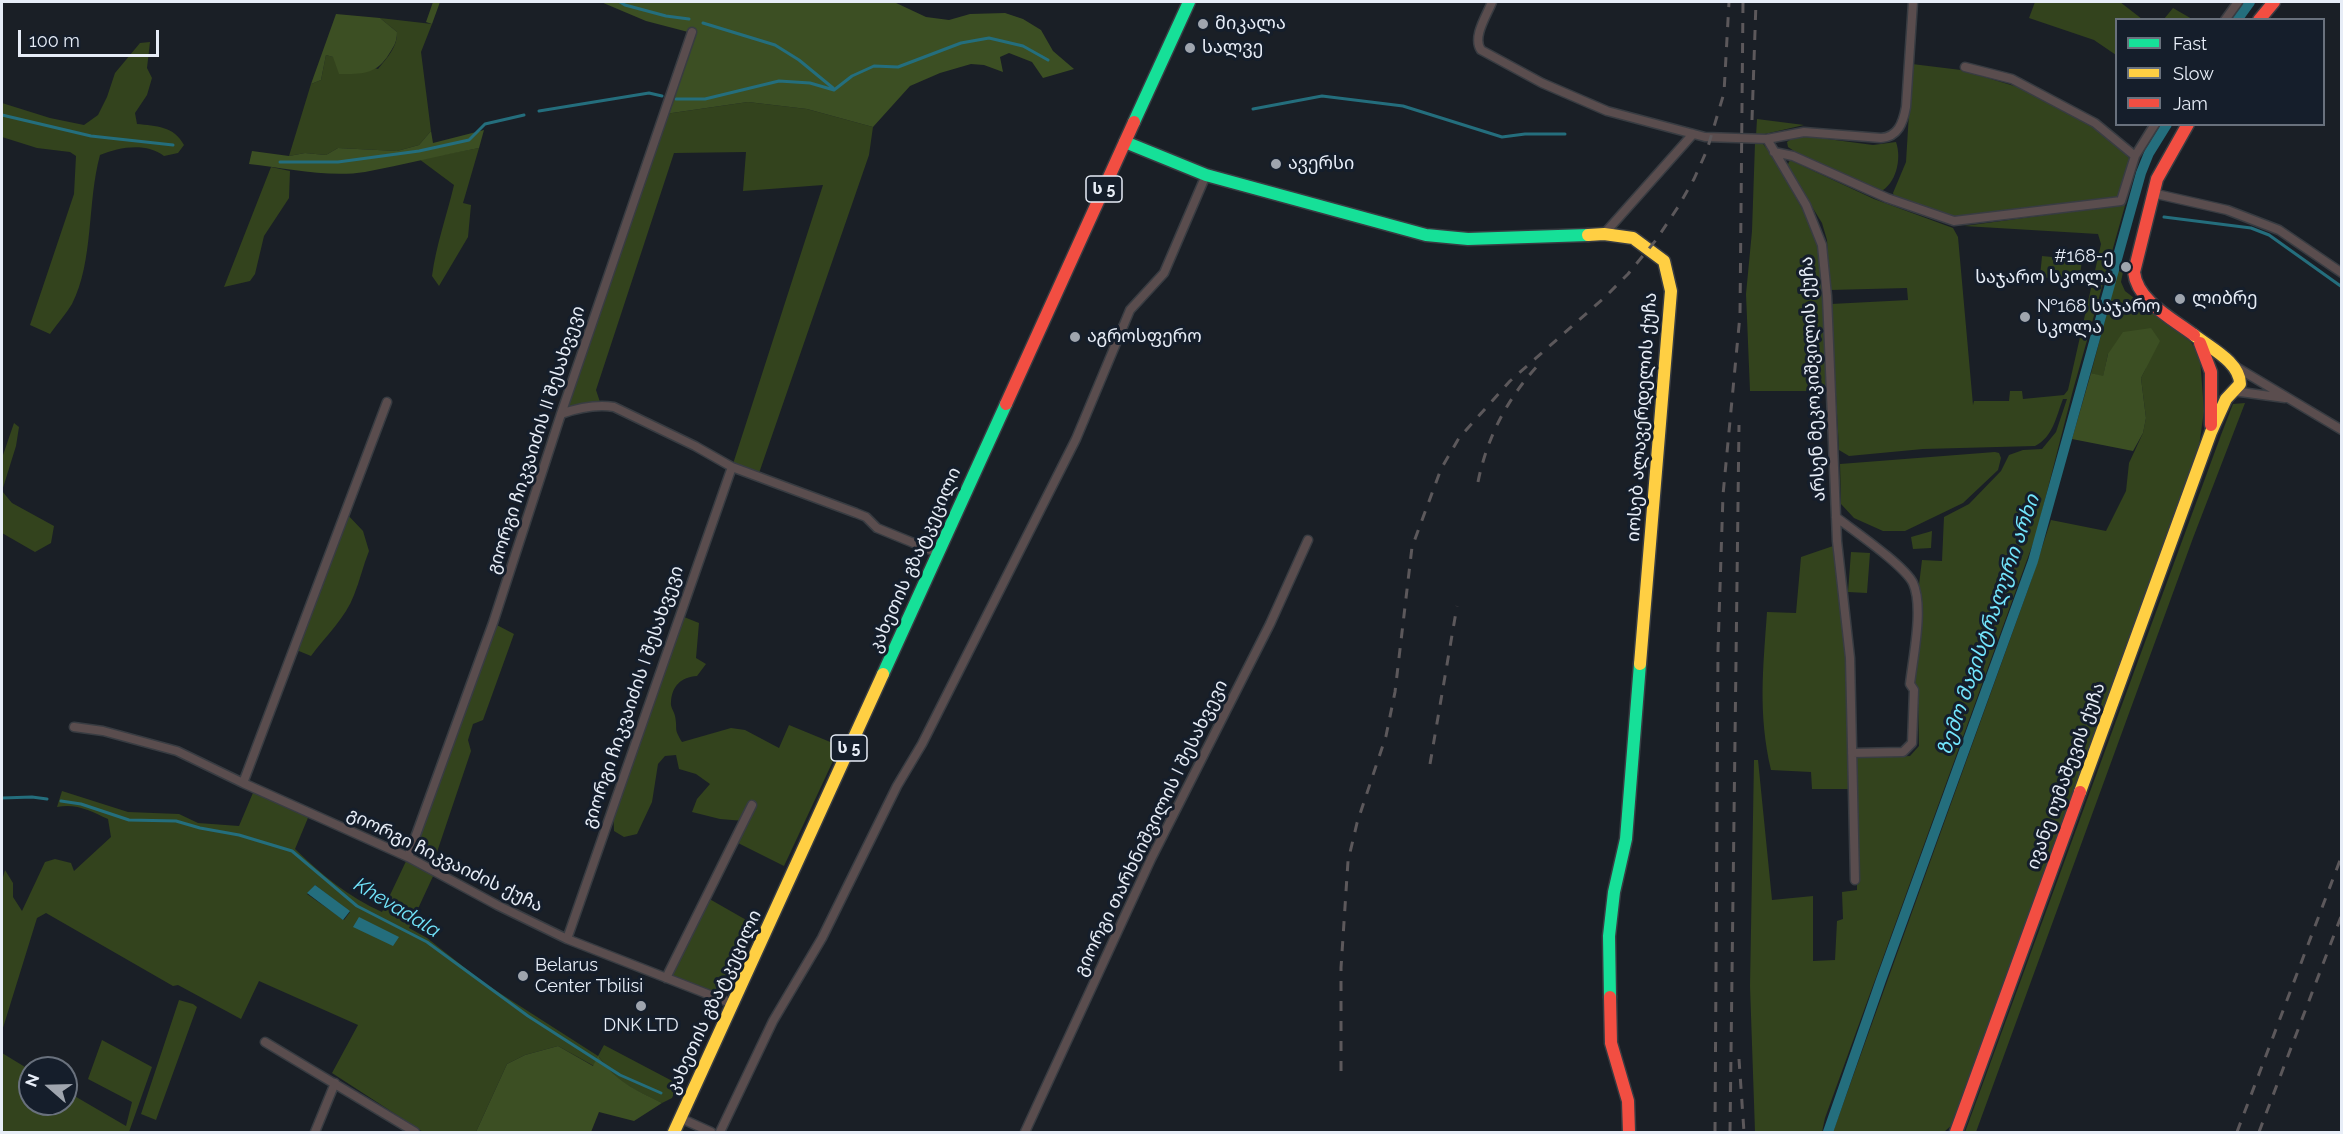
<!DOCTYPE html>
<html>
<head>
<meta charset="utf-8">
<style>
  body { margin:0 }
  #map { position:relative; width:2343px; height:1134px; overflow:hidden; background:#1a1f26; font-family:Raleway,sans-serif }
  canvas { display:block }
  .frame { position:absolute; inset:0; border:3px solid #e7edf7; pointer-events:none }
  .legend { position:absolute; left:2115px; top:18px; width:210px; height:108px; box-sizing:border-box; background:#151e2b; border:2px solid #69717d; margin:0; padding:8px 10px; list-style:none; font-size:18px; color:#e7edf7 }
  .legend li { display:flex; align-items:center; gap:12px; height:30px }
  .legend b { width:30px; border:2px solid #69717d }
  .north { position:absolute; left:18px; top:1056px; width:60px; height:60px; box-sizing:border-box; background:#151e2b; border:2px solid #69717d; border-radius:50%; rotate:290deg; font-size:16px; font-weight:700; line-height:24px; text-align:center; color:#e7edf7 }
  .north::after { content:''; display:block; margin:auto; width:21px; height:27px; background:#9fa5ae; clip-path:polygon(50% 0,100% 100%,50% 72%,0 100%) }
  .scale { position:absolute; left:18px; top:30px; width:141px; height:27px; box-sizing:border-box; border:3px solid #e7edf7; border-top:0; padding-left:8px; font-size:18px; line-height:21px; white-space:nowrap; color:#e7edf7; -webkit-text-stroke:4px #151e2b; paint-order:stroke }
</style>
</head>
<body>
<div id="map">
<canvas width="2343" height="1134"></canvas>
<div class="frame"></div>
<ul class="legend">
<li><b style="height:8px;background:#16e098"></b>Fast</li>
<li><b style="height:8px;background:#ffcf43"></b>Slow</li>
<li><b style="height:8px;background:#f24e42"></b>Jam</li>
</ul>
<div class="north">N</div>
<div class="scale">100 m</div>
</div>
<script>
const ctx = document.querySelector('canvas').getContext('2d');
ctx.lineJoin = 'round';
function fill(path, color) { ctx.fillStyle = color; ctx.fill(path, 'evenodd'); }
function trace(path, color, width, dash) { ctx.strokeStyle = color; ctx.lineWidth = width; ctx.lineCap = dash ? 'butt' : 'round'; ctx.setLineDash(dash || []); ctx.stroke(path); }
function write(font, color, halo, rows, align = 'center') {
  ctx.font = font + ' Raleway,"Noto Sans Georgian",sans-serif'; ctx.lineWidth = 6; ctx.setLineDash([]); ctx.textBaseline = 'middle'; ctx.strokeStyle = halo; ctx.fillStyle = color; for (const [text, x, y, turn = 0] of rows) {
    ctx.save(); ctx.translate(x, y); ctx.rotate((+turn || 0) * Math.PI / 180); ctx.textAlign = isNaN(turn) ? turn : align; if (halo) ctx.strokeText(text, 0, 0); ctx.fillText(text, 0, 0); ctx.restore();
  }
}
fill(new Path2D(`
  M2035 2H2120L2142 19 2116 20V55L2094 40 2029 18Z
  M2173 8 2192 19H2164Z
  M380 18 432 24 421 52 431 131 419 145 397 151 338 148 326 155 305 153 289 156 311 84 321 80 326 55 378 69C387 58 398 46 397 32Z
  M150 42 147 68 152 78 147 95 135 113 137 124C156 126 174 126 184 145L178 153 164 156C146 142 119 147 100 155 87 202 94 261 72 304 66 314 57 324 50 334L30 325 74 194 76 156 70 152 37 148 2 137V103L50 118 84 125 98 115 107 97 115 73 140 43Z
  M1912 64 1961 70 2021 88 2090 124 2127 153 2130 160 2121 197 1954 219 1895 199 1893 193 1906 162Z
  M748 102 807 109 873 127 869 155 758 476 732 467 823 185 743 191 746 152 674 153 596 390 601 405 561 414 665 114Z
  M1757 119 1804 125 1756 136Z
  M1797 135 1873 145 1896 142C1902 159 1896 184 1880 192L1800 155 1788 147 1787 142Z
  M1755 143 1763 144 1772 155 1814 230 1818 244 1829 391H1750L1746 294 1752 231Z
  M479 148 463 203 471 205 468 237 439 286 432 276C436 245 447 215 454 185L419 159Z
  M1790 160 1874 199 1953 228 1958 237 1973 405 1974 401H2009L2010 391H2022L2023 399 2064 395 2068 390 2101 244 2098 234 1964 226 2113 206 2126 202 2073 390 2036 535 1825 1118 1822 1132H1755L1750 986 1754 760H1758L1772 900 1813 896V961L1835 960 1837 921 1843 919 1842 892 1857 890 1855 758 1910 756 1919 746 1918 692 1913 684 1922 610V601L1918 593 1922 560 1942 561 1944 517 1969 504 2001 471 2009 455 2023 450 2042 449 2056 432 2067 399H2063C2056 417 2053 437 2035 446L1923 449 1849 456 1839 450 1831 304 1908 300 1907 288 1830 290 1827 240 1822 223 1787 166Z
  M271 167 290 171 289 198 264 236 255 274 250 281 224 287Z
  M2042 256 2082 260 2079 282 2040 277Z
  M2118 271 2123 272 2121 282 2125 291 2191 342 2200 358 2204 411 2199 446 1953 1124 1944 1132H1833L2031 581 2051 520 2106 531 2126 491 2129 463 2143 433 2146 418 2141 378 2146 368 2108 354 2103 377 2091 373Z
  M2245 403 2193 538 1976 1132H1965L2221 435 2233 404Z
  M14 423 19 427 16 446 2 491 12 503 54 526 51 543 35 552 2 533V458Z
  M1995 452 1999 453 2001 458 1998 470 1963 503 1905 531H1883L1854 518 1841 504 1840 464Z
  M345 512 363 531 369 551C363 566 360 580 354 595 346 617 325 637 311 656L294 649Z
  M1932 531 1931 548 1913 549 1911 537Z
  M1836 545 1847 644 1849 789H1812L1811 772 1771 770C1758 713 1763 670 1767 612L1796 613 1801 557Z
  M1851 552 1870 553 1867 593 1848 592Z
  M679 615 699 623 696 658 706 664 697 676C681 677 672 686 671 702 670 707 674 711 675 716 678 731 673 727 682 742L731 728 745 730 779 748 789 725 840 746 784 866 734 841 744 821 720 819 692 812 697 799 710 784 696 774 679 769 676 755 665 756 658 764 652 802 637 834 624 837 614 831 613 805Z
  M493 623 514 634 483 720 473 724 468 740 471 751 436 855 418 849 428 800Z
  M255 788 310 813 295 849C321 874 348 897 382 912L408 857 435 872 409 928 427 938 484 983 598 1056 604 1045 678 1084 672 1098 662 1103C633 1089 618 1083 599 1057L594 1066 558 1046 525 1055 507 1064 476 1132H423L332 1073 358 1025 259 981 241 1019 178 985 173 986 46 913 37 918 2 1031V881L5 870 13 883V897L22 911 45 862 55 859 71 863 74 871 111 837 108 819C91 811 76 803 57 807L62 791 128 812 179 814 198 823 239 826ZM315 885 350 912 344 920 307 894Z
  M706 897 755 925 721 999 666 978Z
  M179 1000 193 1004 197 1007 156 1120 141 1114Z
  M102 1040 152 1067 129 1132H6L2 1130V1053L30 1070V1104H66V1091L126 1126 132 1102 88 1079Z`), '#33431d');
fill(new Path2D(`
  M433 2H440L432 24 426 22Z
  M601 2H894L926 17 949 20 970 14 1005 13 1023 19 1041 30 1053 51 1074 69 1043 78 1032 62 1009 53 1000 57 1003 72 984 65 971 64 940 73 910 86 873 127 807 109 748 102 665 114 692 33 646 21Z
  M336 14 380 18 397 32C397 42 394 46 389 54 376 75 362 74 339 74L333 57 326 55 321 80 311 84Z
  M484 130 479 148C441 155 403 165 365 172 329 178 285 168 249 164L252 151 289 156 305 153 326 155 338 148 397 151 419 145 431 131 433 143Z
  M2151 328 2160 341 2141 378 2146 418 2143 433 2133 451 2072 439 2091 373 2103 376 2108 354 2123 332Z
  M558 1046 593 1066 598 1056C618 1083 633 1088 662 1103L634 1121 599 1112 591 1132H476L507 1064 525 1055Z`), '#3c4f23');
fill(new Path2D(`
  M315 885 350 911 343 920 307 893Z
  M359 917 399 937 393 946 353 927Z`), '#246e7d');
trace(new Path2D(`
  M620 2 625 5 666 16 689 19
  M703 23 775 45 799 60 833 88
  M676 99H705L779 81 810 83 834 90 852 76 874 66 898 67 961 43 989 38 1023 46 1048 60
  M1253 109 1322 96 1403 106 1502 137 1525 134H1565
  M539 111 649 93 662 96
  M2 115 91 136 173 145
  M280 162H338L419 151 469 140 485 124 524 115
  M2164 217 2251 228 2269 235 2342 287
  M2 798 32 797 47 799
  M61 801 81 804 129 820 176 821 200 828 239 835 292 851 357 906 427 942 528 1016 620 1075 661 1093`), '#246e7d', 3);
trace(new Path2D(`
  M2237 20 2250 2
  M1828 1132 1881 980 2033 561 2141 173 2149 153 2167 124`), '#246e7d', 10);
const street = new Path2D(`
  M1492 2C1487 15 1472 37 1481 50L1542 83 1607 111 1705 137 1767 139 1804 132 1881 138C1898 137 1903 123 1906 107L1913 2
  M2225 20 2238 2
  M1965 67 2012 79 2095 123 2135 156
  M1767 139 1806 205 1822 245 1827 296 1837 541 1850 658 1855 880
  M1774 152 1793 156 1887 198 1954 221 2121 201 2135 156 2155 124
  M2152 193 2227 210 2279 230 2342 273
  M1604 234 1693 134
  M2236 367 2342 430
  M2233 391 2285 398
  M561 414C578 408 595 404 614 407L695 446 732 467 856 513 866 517 877 528 938 553
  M1836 517C1854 531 1904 565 1913 583 1924 607 1913 657 1910 684L1914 690 1912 743 1903 752 1852 753
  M74 727 103 731 177 751 243 783 408 857 497 905 567 939 733 1004
  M243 783 387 402
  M408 857 493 623 561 414 692 32
  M567 939 732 467
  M666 978 752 805
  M265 1042 415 1132
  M680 1118 711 1132
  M315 1132 335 1083
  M720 1132 773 1021 822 938 897 786 922 744 1076 439 1130 310 1164 273 1206 175
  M1025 1132 1151 859 1270 624 1308 540`);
const fast = new Path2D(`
  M1134 122 1189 2
  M1125 142 1206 175 1426 235 1468 239 1588 235
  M883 674 1006 404
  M1610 997 1609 936 1614 892 1626 839 1640 664`);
const slow = new Path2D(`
  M1588 235 1604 234 1633 238 1664 261 1671 291 1640 664
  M2080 792 2211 432 2226 399 2240 384C2240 362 2210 348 2194 335
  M674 1132 883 674`);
const jam = new Path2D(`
  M2259 20 2274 2
  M2188 124 2157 179 2134 272C2137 301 2173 319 2194 335
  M2200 343 2211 372V425
  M1006 404 1134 122
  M1610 997 1611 1043 1628 1101 1629 1132
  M1956 1132 2080 792`);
trace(street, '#383c42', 11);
trace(fast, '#383c42', 15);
trace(slow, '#383c42', 15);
trace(jam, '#383c42', 15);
trace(street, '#5a4d4e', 8);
trace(fast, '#16e098', 12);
trace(slow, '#ffcf43', 12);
trace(jam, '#f24e42', 12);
trace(new Path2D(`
  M1752 120 1756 2
  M1478 482C1487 437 1508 397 1540 363
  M1430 764 1457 606
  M1739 1059 1744 1132
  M1341 1071V968L1348 861 1357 823 1386 736 1395 692 1412 547 1441 469 1459 438 1510 381 1604 298 1628 274 1656 240 1678 207 1694 179 1707 150 1724 93 1729 2
  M1715 1132 1718 649 1723 495 1740 315 1743 2
  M1730 1132 1739 425
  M2237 1132 2342 855
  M2259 1132 2342 914`), '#5c585b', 3, [10, 10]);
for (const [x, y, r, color] of [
  [1203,24,6,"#9fa5ae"],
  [1190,48,6,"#9fa5ae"],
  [1276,164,6,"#9fa5ae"],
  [2126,267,6,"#9fa5ae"],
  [2180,299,6,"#9fa5ae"],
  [2025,317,6,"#9fa5ae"],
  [1075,337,6,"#9fa5ae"],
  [523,976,6,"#9fa5ae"],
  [641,1006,6,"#9fa5ae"]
]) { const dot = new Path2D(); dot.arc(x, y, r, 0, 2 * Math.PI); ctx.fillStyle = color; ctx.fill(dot); trace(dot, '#151e2b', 2); }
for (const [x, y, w] of [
  [1104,189,36],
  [849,748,36]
]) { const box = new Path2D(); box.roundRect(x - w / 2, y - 13, w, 26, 4.5); ctx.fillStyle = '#151e2b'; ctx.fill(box); trace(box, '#e7edf7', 1.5); }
write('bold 16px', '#e7edf7', null, [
  ["ს 5",1104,189],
  ["ს 5",849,748]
]);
write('18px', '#e7edf7', '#151e2b', [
  ["მიკალა",1215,24],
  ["სალვე",1202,48],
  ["ავერსი",1288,164],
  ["#168-ე",2114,257,"right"],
  ["საჯარო სკოლა",2114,278,"right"],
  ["ლიბრე",2192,299],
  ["№168 საჯარო",2037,307],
  ["სკოლა",2037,328],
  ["აგროსფერო",1087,337],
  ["Belarus",535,966],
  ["Center Tbilisi",535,987],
  ["DNK LTD",641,1026,"center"]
], 'left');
write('18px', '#e7edf7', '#151e2b', [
  ["არსენ მეკოკიშვილის ქუჩა",1813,379,-93],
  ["იოსებ ალავერდელის ქუჩა",1642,417,-86],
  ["გიორგი ჩიკვაიძის II შესახვევი",536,440,-72],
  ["კახეთის გზატკეცილი",915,560,-66],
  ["გიორგი ჩიკვაიძის I შესახვევი",633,697,-71],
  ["ივანე იუმაშევის ქუჩა",2066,776,-70],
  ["გიორგი თარხნიშვილის I შესახვევი",1151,828,-64],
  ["გიორგი ჩიკვაიძის ქუჩა",445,860,26],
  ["კახეთის გზატკეცილი",714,1002,-65]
]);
write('italic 20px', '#73e6fd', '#151e2b', [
  ["ზემო მაგისტრალური არხი",1989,625,-71],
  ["Khevadala",397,908,31]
]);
</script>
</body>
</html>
